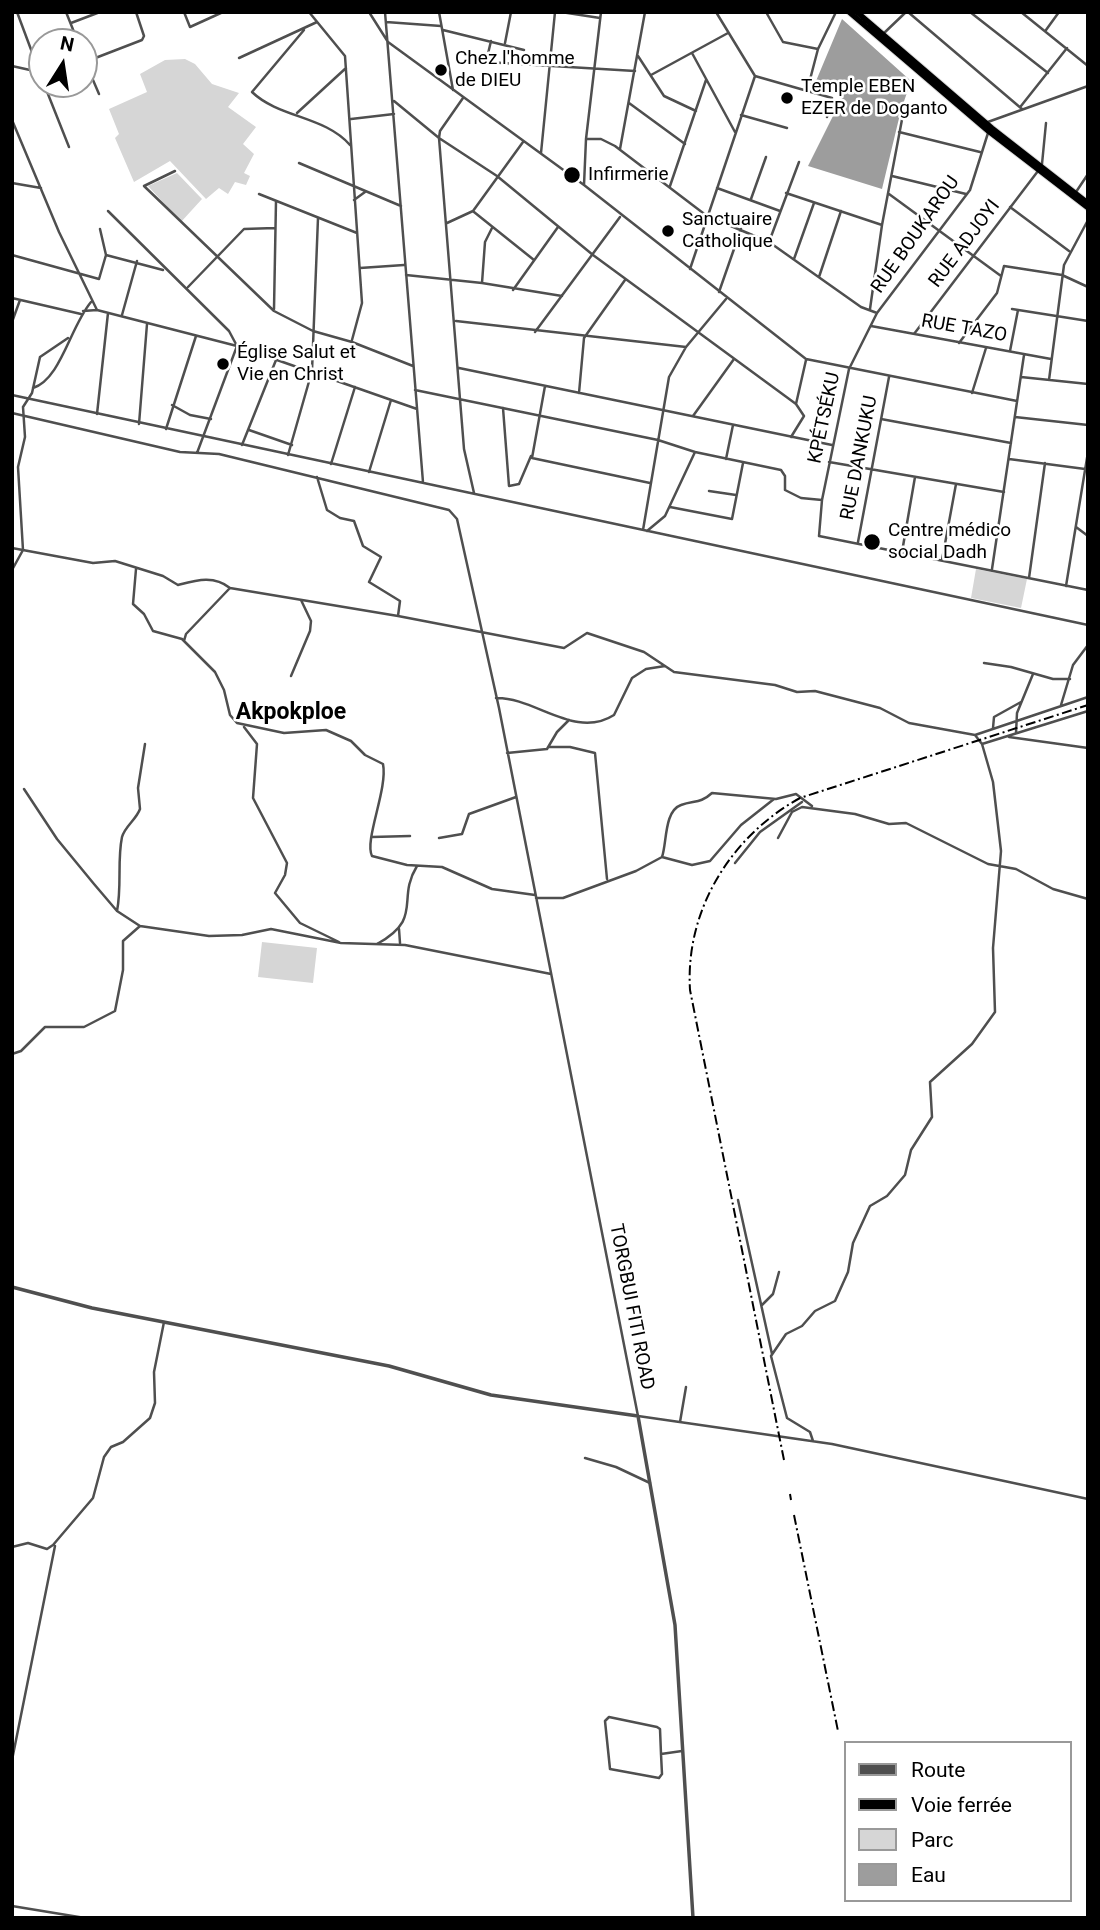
<!DOCTYPE html>
<html>
<head>
<meta charset="utf-8">
<style>
  body { margin:0 }
  #map { position:relative; width:1100px; height:1930px; overflow:hidden; background:#fff; font-family:Roboto,sans-serif }
  canvas { display:block }
  .frame { position:absolute; inset:0; border:14px solid #000; pointer-events:none }
  .legend { position:absolute; left:844px; top:1741px; width:228px; height:161px; box-sizing:border-box; background:#fff; border:2px solid #999; margin:0; padding:9px 12px; list-style:none; font-size:21px; color:#000 }
  .legend li { display:flex; align-items:center; gap:14px; height:35px }
  .legend b { width:35px; border:2px solid #999 }
  .north { position:absolute; left:28px; top:28px; width:70px; height:70px; box-sizing:border-box; background:#fff; border:2px solid #999; border-radius:50%; rotate:12deg; font-size:19px; font-weight:700; line-height:28px; text-align:center; color:#000 }
  .north::after { content:''; display:block; margin:auto; width:24px; height:32px; background:#000; clip-path:polygon(50% 0,100% 100%,50% 72%,0 100%) }
</style>
</head>
<body>
<div id="map">
<canvas width="1100" height="1930"></canvas>
<div class="frame"></div>
<ul class="legend">
<li><b style="height:9px;background:#4f4f4f"></b>Route</li>
<li><b style="height:9px;background:#000"></b>Voie ferrée</li>
<li><b style="height:19px;background:#d6d6d6"></b>Parc</li>
<li><b style="height:19px;background:#9d9d9d"></b>Eau</li>
</ul>
<div class="north">N</div>
</div>
<script>
const ctx = document.querySelector('canvas').getContext('2d');
ctx.lineJoin = 'round';
function fill(path, color) { ctx.fillStyle = color; ctx.fill(path, 'evenodd'); }
function trace(path, color, width, dash) { ctx.strokeStyle = color; ctx.lineWidth = width; ctx.lineCap = dash ? 'butt' : 'round'; ctx.setLineDash(dash || []); ctx.stroke(path); }
function write(font, color, halo, rows, align = 'center') {
  ctx.font = font + ' Roboto,sans-serif'; ctx.lineWidth = 5; ctx.setLineDash([]); ctx.textBaseline = 'middle'; ctx.strokeStyle = halo; ctx.fillStyle = color; for (const [text, x, y, turn = 0] of rows) {
    ctx.save(); ctx.translate(x, y); ctx.rotate((+turn || 0) * Math.PI / 180); ctx.textAlign = isNaN(turn) ? turn : align; if (halo) ctx.strokeText(text, 0, 0); ctx.fillText(text, 0, 0); ctx.restore();
  }
}
fill(new Path2D(`
  M185 59 195 64 212 84 239 93 228 107 256 127 243 144 254 154 244 173 250 176 246 185 235 182 228 194 219 188 206 199 170 161 134 182 115 138 119 134 109 109 147 92 140 74 165 60Z
  M177 173 202 199 181 222 148 186Z
  M976 569 1027 579 1021 608 971 598Z
  M262 942 317 948 313 983 258 977Z`), '#d6d6d6');
fill(new Path2D(`
  M842 19 911 81 901 110 882 189 808 166 843 96 816 81Z`), '#9d9d9d');
const trunk = new Path2D(`
  M849 12 988 131 1088 208
  M857 12 992 128 1088 203`);
trace(trunk, '#dbdbdb', 7);
trace(new Path2D(`
  M17 12 42 79
  M66 12 78 42
  M184 12 190 27 223 12
  M309 12 345 56 362 303 352 340
  M369 12 388 42 584 185 806 359 1017 401
  M385 12 423 482
  M439 12 453 90
  M561 12 600 18
  M658 12H674
  M716 12 755 76 832 98 827 117
  M766 12 783 42 818 49
  M908 12 1022 109
  M970 12 1048 73
  M1021 12 1088 66
  M386 22 441 26
  M71 23 100 12
  M304 30 252 92C279 118 325 116 350 145
  M443 30 524 50
  M1046 30 1059 12
  M882 35 906 12
  M491 41 486 62 635 71
  M505 43 511 12
  M692 53 735 132
  M638 56 664 96 696 111
  M239 58 317 22
  M84 59 99 94
  M85 62 142 40 144 36 136 12
  M12 66 39 72
  M651 75 728 33
  M44 84 69 147
  M807 91 818 49 836 12
  M463 98 440 131 439 138 464 449 474 493
  M394 101 439 138 497 176 593 255 796 404 804 416 791 437
  M629 103 685 144
  M1021 106 1067 48
  M297 113 346 68
  M741 115 787 128
  M351 119 394 114
  M12 120 59 232 97 310
  M985 123 1088 86
  M899 132 980 152
  M988 133 970 190 877 313 849 369 822 500 819 536 1088 590
  M586 139H601L615 146 707 216 769 242 861 307 877 313
  M620 149 645 12
  M541 153 555 12
  M299 163 401 206
  M1042 164 1046 123
  M175 171 144 186 274 311 313 331 352 342 413 366
  M892 176 966 194
  M12 183 41 188
  M584 185 586 139 601 12
  M670 186 706 80
  M717 188 780 211
  M1076 192 1088 174
  M786 193 882 225
  M259 194 357 233
  M889 194 1001 276
  M751 199 766 157
  M354 200 365 192
  M1010 207 1069 251
  M108 211 229 331 237 346 197 453
  M474 212 534 260
  M447 223 473 211 523 142
  M769 242 799 162
  M12 255 99 279 106 255 100 229
  M106 255 163 270
  M794 259 814 203
  M360 268 404 265
  M690 269 755 76
  M406 275 482 283 562 296
  M819 277 841 211
  M482 283 485 242 492 228
  M188 287 244 229 275 228
  M513 290 558 227
  M719 292 741 229
  M12 298 81 314
  M274 309 276 201
  M870 309 882 225 904 109
  M1012 309 1088 321
  M83 311 97 310 237 346 417 409
  M122 315 137 261
  M456 321 686 347
  M12 322 20 300
  M871 326 1051 359
  M535 332 620 217
  M914 334 1038 171
  M959 343 997 293 1004 266 1062 275 1088 287
  M1010 351 1018 310
  M459 368 832 445
  M1021 377 1088 384
  M1049 380 1064 265 1088 220
  M545 386 532 458 650 483
  M33 388C61 379 70 327 91 302
  M415 390 658 440 695 452 781 470 785 476V490L801 498 822 500
  M579 393 584 338 625 280
  M972 393 986 348
  M12 395 1088 625
  M796 404 806 360
  M172 405 190 415 211 419
  M503 408 509 486 519 484 531 456
  M12 413 180 452 219 454 449 510 457 519 499 708 638 1416 832 1444 1088 1499
  M97 414 108 313
  M693 416 734 359
  M1015 417 1088 425
  M881 419 1011 443
  M139 424 147 324
  M166 429 196 336
  M249 430 292 445
  M242 445 276 360
  M288 455 312 371 318 218
  M726 459 733 425
  M1009 459 1085 469
  M829 462 1004 492
  M331 464 355 387
  M369 472 391 400
  M317 477 327 510 340 518 354 521 363 546 381 557 369 582 400 601 398 616
  M709 491 736 495
  M670 507 732 519 743 463
  M1076 527 1088 536
  M643 530 669 377 686 347 726 299
  M647 531 665 516 695 452
  M858 542 889 377
  M12 548 93 563 115 561 163 576 178 585C197 580 214 575 230 588L398 616 564 648 587 633 644 652 674 672 775 685 797 692 815 691 880 708 909 723 975 735 982 744 993 782 1001 851 993 948 995 1012 972 1044 930 1082 932 1117 911 1150 905 1175 887 1196 870 1206 853 1243 848 1272 835 1301 815 1311 802 1326 786 1334 771 1356 787 1418 810 1432 813 1441
  M902 552 915 477
  M942 560 956 484
  M136 569 133 604 144 614 153 631 182 639 215 672 224 690 230 715 237 723 284 733 326 730 351 741 365 755 383 764C388 789 364 840 372 856L407 865 442 867 492 889 535 895
  M992 569 1024 355
  M12 570 23 550 18 467 25 437 23 407 32 393 40 357 68 338
  M1029 578 1045 463
  M1066 586 1088 452
  M184 641 186 634 229 589
  M984 663 1011 667 1053 679H1070
  M291 676 310 631 311 621 301 600
  M496 698C535 697 575 740 614 715L632 678 646 669 665 666
  M1061 705 1073 665 1088 645
  M244 727 257 744 253 798 287 863 285 875 275 893 300 923 339 942
  M993 728 994 717 1021 702
  M1016 733 1017 713 1033 674
  M975 735 1088 697
  M1009 737 1088 748
  M982 744 1088 711
  M549 747H570L595 753 607 879
  M507 753 547 749 557 732 569 720
  M24 789 57 839 94 884 117 911 140 926 209 936 242 935 271 929 341 943 405 945 551 974
  M372 837 410 836
  M439 838 462 834 469 814 516 797
  M778 838 792 812 802 807 855 814 889 824 906 823 988 864 1016 869 1053 889 1088 899
  M662 857 692 865 710 861 741 825 774 799
  M735 863 760 832 802 802
  M536 898H563L636 871 662 857C667 843 664 811 681 805 694 800 700 804 712 793L776 799 796 794 812 806
  M117 911C122 886 117 861 122 837 125 826 136 820 140 809L138 788 145 744
  M399 929 400 943
  M377 944C424 918 396 900 417 866
  M12 1054 21 1051 45 1027H84L115 1011 123 970V941L140 926
  M738 1200 772 1354
  M762 1305 773 1294 779 1272
  M680 1422 686 1387
  M585 1458 616 1467 650 1483
  M12 1547 28 1543 47 1549 53 1545 93 1498 104 1457 111 1447 123 1442 150 1418 155 1403 154 1372 164 1322
  M661 1754 662 1774 659 1778 610 1769 605 1721 609 1717 657 1727 660 1729 661 1754 682 1751
  M12 1760 55 1546
  M12 1906 85 1918`), '#4f4f4f', 2.5);
trace(new Path2D(`
  M12 1287 92 1308 389 1366 491 1395 638 1416 675 1625 693 1918`), '#4f4f4f', 3.5);
trace(trunk, '#000', 5);
trace(new Path2D(`
  M784 1460 690 990C685 910 731 836 800 798L1088 705
  M790 1494 791 1500
  M794 1515 838 1731`), '#000', 2, [10, 3.5, 2, 3.5]);
for (const [x, y, r, color] of [
  [441,70,7,"#000"],
  [787,98,7,"#000"],
  [572,175,9,"#000"],
  [668,231,7,"#000"],
  [223,364,7,"#000"],
  [872,542,9,"#000"]
]) { const dot = new Path2D(); dot.arc(x, y, r, 0, 2 * Math.PI); ctx.fillStyle = color; ctx.fill(dot); trace(dot, '#fff', 2.5); }
write('19px', '#000', '#fff', [
  ["Chez l'homme",455,59],
  ["de DIEU",455,81],
  ["Temple EBEN",801,87],
  ["EZER de Doganto",801,109],
  ["Infirmerie",588,175],
  ["Sanctuaire",682,220],
  ["Catholique",682,242],
  ["Église Salut et",237,353],
  ["Vie en Christ",237,375],
  ["Centre médico",888,531],
  ["social Dadh",888,553]
], 'left');
write('19px', '#000', '#fff', [
  ["RUE BOUKAROU",916,235,-55],
  ["RUE ADJOYI",965,244,-53],
  ["RUE TAZO",964,329,10],
  ["KPÉTSÉKU",825,418,-78],
  ["RUE DANKUKU",860,458,-79],
  ["TORGBUI FITI ROAD",631,1307,79]
]);
write('bold 23px', '#000', '#fff', [
  ["Akpokploe",291,713]
]);
</script>
</body>
</html>
